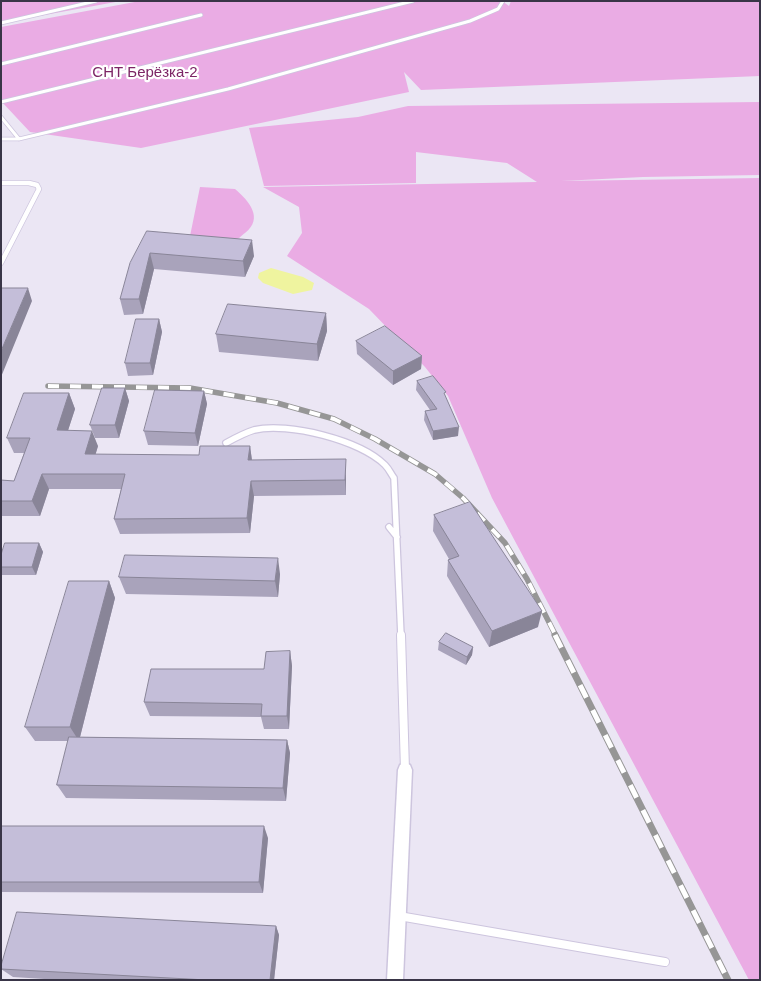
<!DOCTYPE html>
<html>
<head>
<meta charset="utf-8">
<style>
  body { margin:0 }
  #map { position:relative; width:761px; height:981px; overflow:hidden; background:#ebe6f4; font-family:Arial,sans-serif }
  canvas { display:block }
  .frame { position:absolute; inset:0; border:2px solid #393547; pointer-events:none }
</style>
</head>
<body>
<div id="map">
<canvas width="761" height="981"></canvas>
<div class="frame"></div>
</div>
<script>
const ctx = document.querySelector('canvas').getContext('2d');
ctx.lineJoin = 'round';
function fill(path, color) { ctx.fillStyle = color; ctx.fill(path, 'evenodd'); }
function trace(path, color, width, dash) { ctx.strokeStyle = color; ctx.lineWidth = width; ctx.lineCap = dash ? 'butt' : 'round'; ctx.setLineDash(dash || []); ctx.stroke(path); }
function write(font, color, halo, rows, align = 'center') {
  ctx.font = font + ' Arial,sans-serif'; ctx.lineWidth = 4.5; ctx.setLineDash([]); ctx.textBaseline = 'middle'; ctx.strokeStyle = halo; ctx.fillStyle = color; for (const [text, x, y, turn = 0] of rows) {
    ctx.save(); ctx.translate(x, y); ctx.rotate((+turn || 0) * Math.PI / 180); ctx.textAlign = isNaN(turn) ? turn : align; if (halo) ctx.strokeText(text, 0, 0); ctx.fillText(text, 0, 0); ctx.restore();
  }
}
fill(new Path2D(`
  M1 1H121L1 23Z
  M140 1H502L509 6 511 1H760V76L421 90 404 72 409 92 141 148 30 132 1 101V27Z
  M760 102V175L643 177 561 181 760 178V980H749L492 498 448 396 425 367 369 309 287 256 302 233 299 207 263 187 537 182 507 163 416 152V183L264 186 249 128 358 117 408 106Z
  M200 187 235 189C249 201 264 218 245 233 242 235 239 239 236 239 222 243 203 240 189 241Z`), '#eaace4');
fill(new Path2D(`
  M271 268 303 277 314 283 312 290 293 294 263 283 258 278 259 273Z`), '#eff49f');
const serviceFar3 = new Path2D(`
  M1 23 96 1
  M1 64 201 15
  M1 102 413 1
  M1 117 19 139
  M1 139H19L228 89 470 21 498 9 503 1`);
const serviceFar2 = new Path2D(`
  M1 183H29L37 185 39 189 1 263`);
const serviceFar1 = new Path2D(`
  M226 443C235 438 244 433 254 430 288 422 360 440 385 465 389 469 391 474 394 478L401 636
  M389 527 397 537`);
const service = new Path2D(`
  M401 635 405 770
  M399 916 665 962`);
const minor = new Path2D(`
  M405 763 410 765 412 770 403 980H387L398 770 400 765Z`);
trace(serviceFar3, '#cdc5de', 4.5);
trace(serviceFar2, '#cdc5de', 6);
trace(serviceFar1, '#cdc5de', 8);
trace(service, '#cdc5de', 10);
trace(minor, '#cdc5de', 3);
trace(serviceFar3, '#fff', 3);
trace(serviceFar2, '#fff', 4.5);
trace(serviceFar1, '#fff', 5.5);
trace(service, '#fff', 8);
fill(minor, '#fff');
const railFar1 = new Path2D(`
  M48 386 190 388 277 403 334 419 375 439 435 474 463 498 505 543 527 579 556 636`);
const rail = new Path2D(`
  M555 635 728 980`);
trace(railFar1, '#969696', 5.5);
trace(rail, '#969696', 7);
trace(railFar1, '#fff', 4, [11]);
trace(rail, '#fff', 5, [14]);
fill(new Path2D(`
  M147 231 254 256 245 277 154 269 143 314 124 315 120 299Z
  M326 313 327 331 318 361 219 352 216 334Z
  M159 319 162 332 153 375 128 376 125 363Z
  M356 341 422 356 421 369 393 385 357 354Z
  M417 381 445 396 458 436 433 440 424 420 425 411 430 410 416 390Z
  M125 388 129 401 119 438H95L90 425Z
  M204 391 207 404 198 446 148 445 144 431Z
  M69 393 75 409 68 430 98 446 95 455H199L250 446 252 460 346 475V495L254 496 250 533 120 534 114 519 121 489H49L40 516H1V480L14 481 24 453H14L7 438Z
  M434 515 538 627 489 647 447 576 448 560 449 559 433 531Z
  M39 543 43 552 36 575H2L1 574V555Z
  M280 574 278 597 126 594 119 577Z
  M109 581 115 598 80 737 287 740 290 753 286 801 66 798 57 785 68 741H35L25 727Z
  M439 642 473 647 472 655 466 665 438 650Z
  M290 651 292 666 289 729H264L261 717 150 716 144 702 264 669Z
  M1 826 268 838 263 893 1 892Z
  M276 926 279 935 274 980H60L13 977 1 969V966Z`), '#a9a3bb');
fill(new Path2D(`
  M252 240 254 256 245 277 243 261Z
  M150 253 154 269 143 314 139 299Z
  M28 288 32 301 1 377V351Z
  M326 313 327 331 318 361 317 344Z
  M159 319 162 332 153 375 150 363Z
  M422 356 421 369 393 385V371Z
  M125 388 129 401 119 438 115 425Z
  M204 391 207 404 198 446 195 433Z
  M69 393 75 409 63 446 57 430Z
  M459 427 458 436 433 440V431Z
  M92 431 98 446 91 470 85 454Z
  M250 446 252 461 248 460Z
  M346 459V495L345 480Z
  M42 474 49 489 40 516 32 501Z
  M251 481 254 496 250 533 247 518Z
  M39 543 43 552 36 575 32 567Z
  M278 558 280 574 278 597 275 581Z
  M109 581 115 598 79 741 70 727Z
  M542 611 538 627 489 647 492 631Z
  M473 647 472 655 466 665 467 657Z
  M290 651 292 666 289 729 287 716Z
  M287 740 290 753 286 801 283 788Z
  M264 826 268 838 263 893 259 882Z
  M276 926 279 935 274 980H270Z`), '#898598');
const building = new Path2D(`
  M147 231 252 240 243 261 150 253 139 299H120L130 263Z
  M1 288H28L1 351Z
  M228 304 326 313 317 344 216 334Z
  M136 319H159L150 363H125Z
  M385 326 422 356 393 371 356 341Z
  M433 376 446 392 444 393 459 427 433 431 425 411 437 409 417 381Z
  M102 388H125L115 425H90Z
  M155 390 204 391 195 433 144 431Z
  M24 393H69L57 430 92 431 85 454 199 455 200 446H250L248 460 346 459 345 480 251 481 247 518 114 519 125 474H42L32 501H1V480L14 481 30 438H7Z
  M470 502 542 611 492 631 448 560 459 556 434 515Z
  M5 543H39L32 567H1V555Z
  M125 555 278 558 275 581 119 577Z
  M69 581H109L70 727H25Z
  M446 633 473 647 467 657 439 642Z
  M290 651 287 716H261L262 704 144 702 151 669H264L266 652Z
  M69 737 287 740 283 788 57 785Z
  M1 826H264L259 882H1Z
  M17 912 276 926 270 980H207L1 969V966Z`);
fill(building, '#c4bed9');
trace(building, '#898598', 1);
write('15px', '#7c2565', '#fff', [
  ["СНТ Берёзка-2",145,73]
]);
</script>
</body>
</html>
